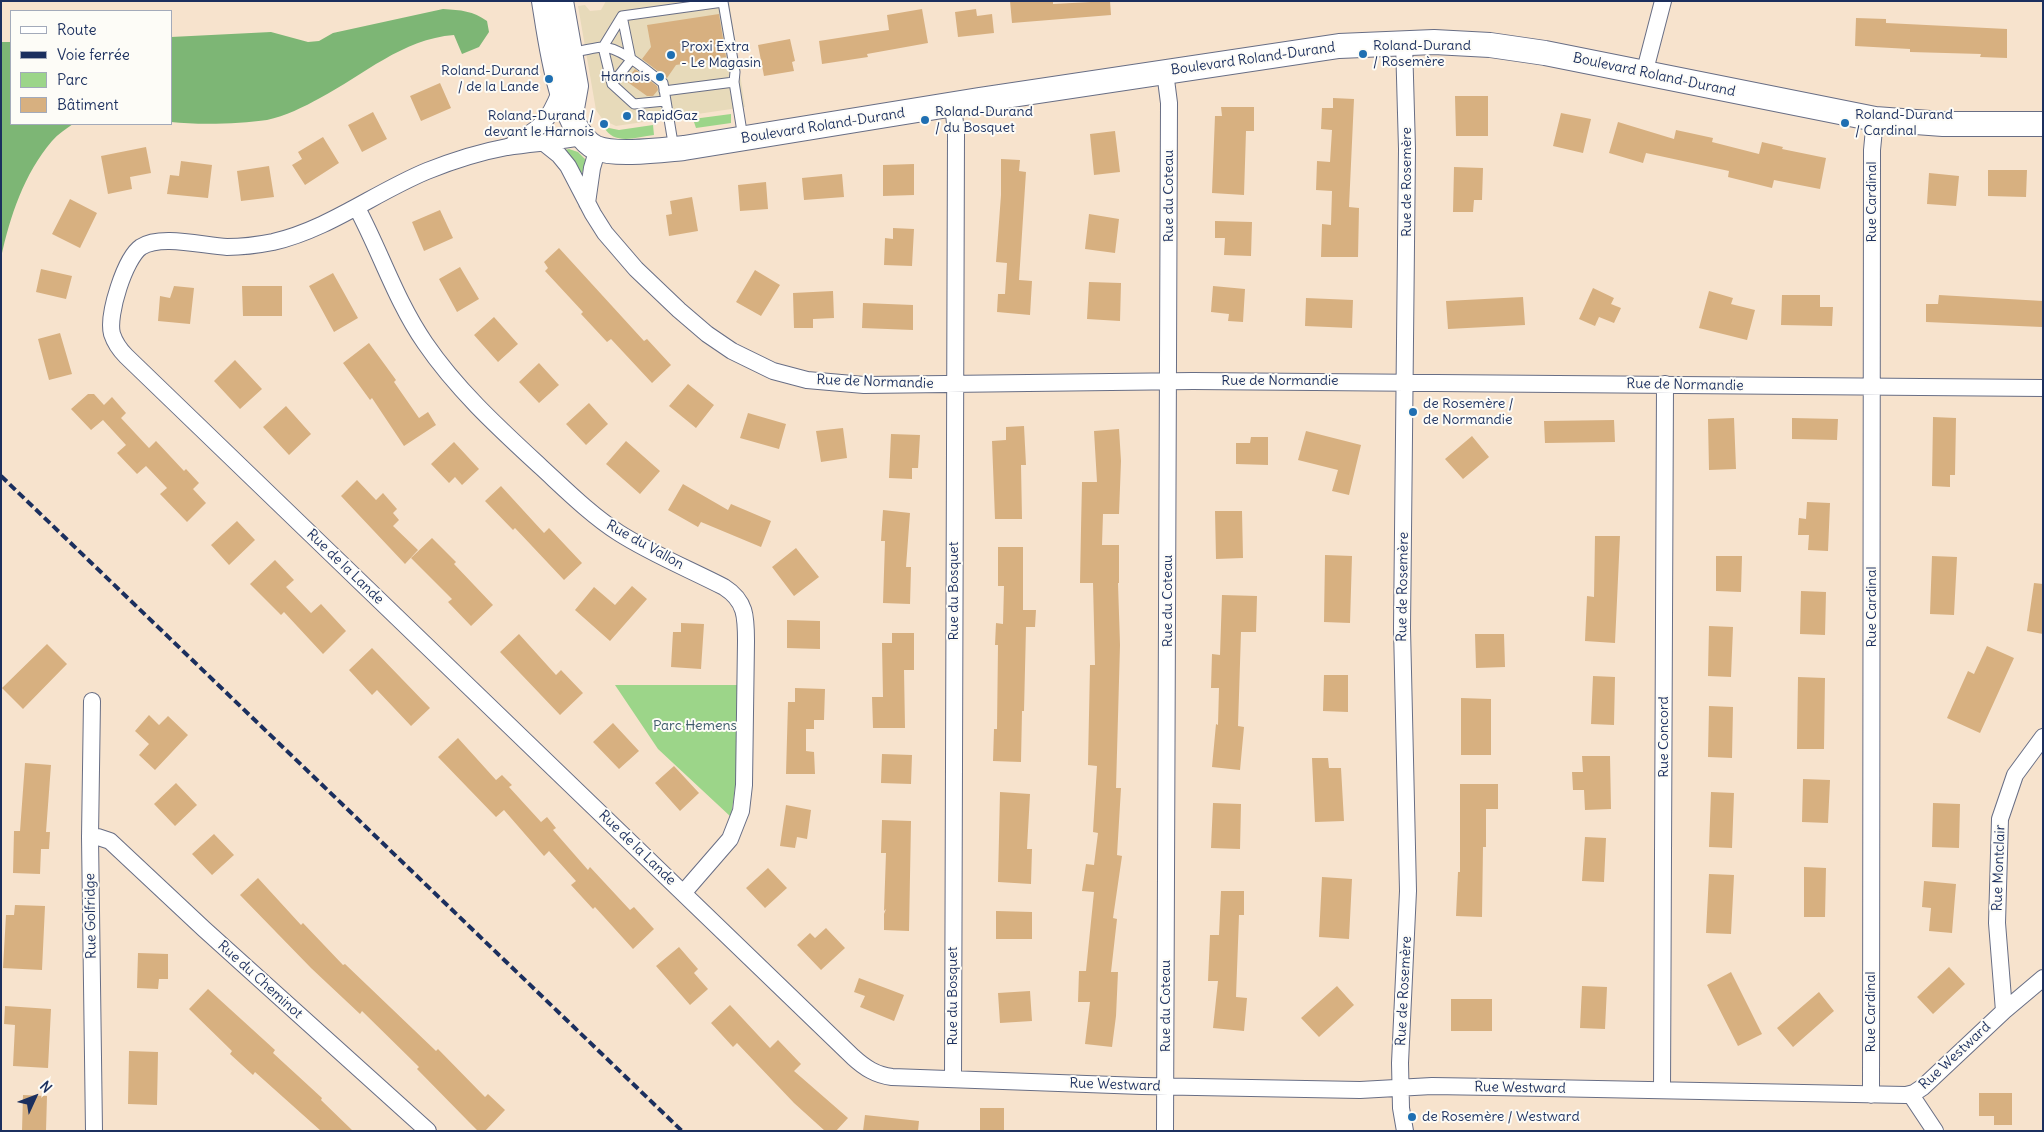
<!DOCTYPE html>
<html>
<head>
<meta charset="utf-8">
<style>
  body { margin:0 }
  #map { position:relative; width:2044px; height:1132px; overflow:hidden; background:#f7e3cd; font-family:Delius,sans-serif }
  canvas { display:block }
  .frame { position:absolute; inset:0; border:2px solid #1b2f5e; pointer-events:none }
  .legend { position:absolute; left:10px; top:10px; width:162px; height:115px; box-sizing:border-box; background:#fdfcf7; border:1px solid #a3aaba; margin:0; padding:6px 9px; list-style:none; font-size:15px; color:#1b2f5e }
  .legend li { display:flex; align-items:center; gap:10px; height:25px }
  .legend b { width:25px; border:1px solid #a3aaba }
  .north { position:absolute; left:10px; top:1072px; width:50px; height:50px; -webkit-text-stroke:4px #fdfcf7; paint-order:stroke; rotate:47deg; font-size:14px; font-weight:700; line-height:20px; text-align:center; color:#1b2f5e }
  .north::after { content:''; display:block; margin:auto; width:18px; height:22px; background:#1b2f5e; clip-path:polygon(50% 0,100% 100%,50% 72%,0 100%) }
</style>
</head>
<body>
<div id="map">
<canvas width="2044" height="1132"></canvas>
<div class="frame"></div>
<ul class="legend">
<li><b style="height:6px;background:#fff"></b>Route</li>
<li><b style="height:6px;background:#1b2f5e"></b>Voie ferrée</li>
<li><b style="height:14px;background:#9cd589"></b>Parc</li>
<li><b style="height:14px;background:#d7b080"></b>Bâtiment</li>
</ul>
<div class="north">N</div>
</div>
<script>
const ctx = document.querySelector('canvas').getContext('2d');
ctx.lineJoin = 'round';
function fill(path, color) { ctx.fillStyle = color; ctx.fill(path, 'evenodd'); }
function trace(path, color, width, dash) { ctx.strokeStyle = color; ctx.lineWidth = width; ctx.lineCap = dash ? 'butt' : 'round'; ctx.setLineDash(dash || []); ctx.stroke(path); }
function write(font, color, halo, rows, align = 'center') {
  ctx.font = font + ' Delius,sans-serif'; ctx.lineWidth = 4; ctx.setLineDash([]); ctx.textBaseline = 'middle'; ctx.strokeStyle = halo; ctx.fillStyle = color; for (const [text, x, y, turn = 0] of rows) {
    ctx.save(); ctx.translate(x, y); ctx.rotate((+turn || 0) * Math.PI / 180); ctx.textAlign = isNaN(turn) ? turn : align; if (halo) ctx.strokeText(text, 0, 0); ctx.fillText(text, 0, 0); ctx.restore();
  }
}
fill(new Path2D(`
  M606 1H729L745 107 616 126 603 120 596 110 578 6 585 5 590 11 601 10Z`), '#e7daba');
fill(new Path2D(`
  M731 114V123L696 128 693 119Z
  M653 125 654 135C636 137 614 146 604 127L619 130Z
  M569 149 578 152 587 161 581 175 565 150Z
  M615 685H737L736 780 731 817 658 749Z`), '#9cd589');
fill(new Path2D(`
  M443 9C461 10 473 11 487 21L489 32 479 47 462 54 454 35C402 39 364 75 320 98 304 107 285 116 267 120 240 124 198 125 171 122V37L271 32 308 42 319 41 333 33Z
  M1 42H11V124H73C66 129 58 134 52 141 24 174 10 216 1 258Z`), '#7db675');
fill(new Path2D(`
  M1010 1H1053V4L1110 1 1111 15 1012 23Z
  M922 9 928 43 867 54 868 57 822 64 819 41 889 30 887 15Z
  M976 9 977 16 992 14 994 33 958 37 955 12Z
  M719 14 726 57 676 65 667 78 642 59 651 47 647 25Z
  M1856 18 1886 19V23L2007 29V58L1980 57 1981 54 1910 52V49L1855 46Z
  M790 39 795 61 792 62 794 71 764 76 758 45Z
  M635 69 657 86 658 90 653 96H647L626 81Z
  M440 83 451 108 421 121 410 96Z
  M1455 96H1488V136H1456Z
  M1333 98 1354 99 1349 207 1359 208 1358 257H1321L1322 224 1331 225 1332 191 1316 190 1317 161 1330 162 1332 130 1321 129 1322 108H1333Z
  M1221 107H1254V131H1246L1244 195 1212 193 1215 116H1222Z
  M373 112 387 139 362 152 348 125Z
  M1561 113 1591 119 1583 153 1553 146Z
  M1618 122 1674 139 1676 130 1713 138 1712 142 1759 154 1762 142 1783 147 1782 149 1826 158 1820 189 1774 180 1772 188 1728 177 1729 171 1646 153 1643 163 1609 153Z
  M1115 131 1120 172 1094 175 1090 134Z
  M323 137 339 163 305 185 292 165 302 159 298 152Z
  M146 147 151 173 130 177 132 189 108 194 101 156Z
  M1001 159 1020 160 1019 171 1026 172 1019 280 1032 281 1030 315 997 312 998 294H1005L1007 263 996 262 1001 195Z
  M181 161 212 165 208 198 167 194 170 175 179 176Z
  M914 164V195L883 196V165Z
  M269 166 274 197 241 201 237 171Z
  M1454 167 1483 168 1482 200H1474L1473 212H1453Z
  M1988 170H2027L2026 197 1988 196Z
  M1929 173 1959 176 1956 206 1927 204Z
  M842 174 844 197 804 200 802 178Z
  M766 182 768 209 740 211 738 185Z
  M692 197 698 231 669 236 666 215 672 214 670 201Z
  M70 199 97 213 80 248 52 234Z
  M440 210 453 238 424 251 412 222Z
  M1089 214 1119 219 1115 253 1085 249Z
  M1215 221 1252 222 1251 256 1224 255 1225 238H1215Z
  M893 228 914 229 912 266 884 265 885 238 893 239Z
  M559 248 644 341 647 339 671 365 652 383 611 339 607 342 581 314 583 312 545 271 548 268 544 262Z
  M460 267 479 299 457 312 439 279Z
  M41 269 72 276 66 299 36 292Z
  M755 270 780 285 761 316 736 302Z
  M333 273 358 318 334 332 309 286Z
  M1089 282 1121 283 1120 321 1087 319Z
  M174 286 194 288 190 324 158 321 160 296 170 298Z
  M242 286H282V316H243Z
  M1213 286 1245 289 1243 322 1228 321 1229 314 1211 312Z
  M1593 288 1614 298 1611 304 1621 308 1614 323 1599 317 1595 326 1579 319Z
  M833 291 834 318 813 319V328H794L793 293Z
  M1709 291 1733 298 1731 304 1755 310 1747 340 1699 328Z
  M1782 295H1820V307H1833L1832 326 1781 325Z
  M1939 295 2043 301 2042 327 1926 322V304H1938Z
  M1523 297 1525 325 1448 329 1446 301Z
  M1306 298 1353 300 1352 328 1305 326Z
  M863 303 913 305V330L862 328Z
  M494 317 518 344 498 362 474 335Z
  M60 333 72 374 49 380 38 339Z
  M369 343 396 380 394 382 419 418 428 412 436 425 404 446 372 398 370 400 343 363Z
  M235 360 262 389 240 409 214 381Z
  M539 363 559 385 539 403 519 382Z
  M688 384 714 405 696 428 669 406Z
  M88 394H94L104 405 112 397 126 413 121 418 149 448 156 441 184 471 186 469 199 483 193 489 206 503 187 522 160 494 167 488 146 466 137 474 117 453 126 445 103 420 91 430 71 409Z
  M589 403 608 424 586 445 566 424Z
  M286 406 311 434 289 455 263 427Z
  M748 413 786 424 779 449 740 438Z
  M1933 417 1956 418 1955 475H1950V487L1932 486Z
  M1734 418 1736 469 1709 470 1708 419Z
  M1792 418 1838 419 1837 440 1792 439Z
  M1614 420 1615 442 1545 443 1544 421Z
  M1024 426 1026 465H1021L1022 519H995L992 441 1006 440V427Z
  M843 428 847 458 821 462 816 431Z
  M1119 429 1121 461 1119 514H1103L1102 545H1119V583H1118L1120 645 1116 788H1121L1117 855 1122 856 1113 918 1117 919 1111 972H1118L1116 1016 1112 1047 1085 1044 1090 1002H1078L1079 971H1086L1094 892 1082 891 1086 864 1094 865 1098 833 1093 832 1097 766 1088 765 1090 665H1095L1093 583H1080L1081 529 1082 482H1097L1094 431Z
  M1306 431 1361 445 1349 495 1332 491 1338 470 1298 460Z
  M891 434 920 435 918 468H912V479L889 478Z
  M1472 436 1489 457 1463 479 1445 459Z
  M1251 437H1268V465L1236 464V443H1250Z
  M626 441 660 471 640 494 606 464Z
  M454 442 479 469 462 485 455 477 449 483 431 464Z
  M357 480 376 500 383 493 397 509 393 513 399 520 393 526 418 550 405 564 341 496Z
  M683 484 728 510 731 504 771 521 761 547 701 522 698 527 668 510Z
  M501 486 544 533 549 528 582 563 564 580 515 528 513 530 485 501Z
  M1807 502 1830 503 1828 551 1808 550 1809 535H1798L1799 518 1806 519Z
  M883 510 910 513 906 567H911L910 604 883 603 885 541H881Z
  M1215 511H1242L1243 558 1216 559Z
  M237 521 255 540 229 565 211 545Z
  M1595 536H1620L1615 643 1585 641 1587 596 1594 597Z
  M432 538 456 562 454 564 493 605 471 626 448 602 452 599 411 558Z
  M998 547H1023V610H1036L1035 627H1026L1024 711H1022L1021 762 993 761 994 729H997L998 645H995L996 623 1003 624 1004 586H998Z
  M796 548 819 577 794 596 772 567Z
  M1325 555 1352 556 1350 623 1324 622Z
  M1716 556H1742L1741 592 1716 591Z
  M1932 556 1957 557 1954 615 1930 614Z
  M275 560 294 580 286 587 311 613 321 604 346 631 323 654 284 612 281 615 250 584Z
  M2034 583 2043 584V634L2027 631Z
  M632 586 647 599 610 641 575 610 594 587 615 605Z
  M1801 591 1826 592 1825 635 1800 634Z
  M1222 595 1257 596 1256 632H1241L1238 726 1244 727 1240 770 1212 767 1216 724 1218 725 1219 688H1211L1212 654 1220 655Z
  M787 620 820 621V649L787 648Z
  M681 623 704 624 701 669 671 667 673 632H681Z
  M1709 626 1733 627 1731 677 1708 676Z
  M892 633H914V670H904L905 728H873L872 697H883L882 643H892Z
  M519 634 556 675 561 670 583 693 560 715 500 652Z
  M1475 634H1504L1505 667 1476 668Z
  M47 644 67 664 23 709 2 688Z
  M1987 646 2014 658 1980 733 1947 718 1968 671 1974 674Z
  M372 648 430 708 411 726 377 690 372 695 349 670Z
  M1324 675H1348V712L1323 711Z
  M1593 676 1615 677 1614 725 1591 724Z
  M1798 677 1825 678 1824 749H1797Z
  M795 688 825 689 824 720H814V729H806V751L814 752 815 774H786L788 702H795Z
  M1461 698 1491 699V755H1461Z
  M1709 706 1733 707 1732 758 1708 757Z
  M149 715 159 725 168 716 188 735 155 770 139 755 149 744 135 731Z
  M613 723 639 751 619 769 593 742Z
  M458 738 496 780 502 775 512 785 509 787 541 822 547 817 556 828 553 830 588 870 590 867 630 910 634 907 654 929 633 949 595 907 593 909 571 885 576 881 549 851 544 856 504 810 496 817 438 757Z
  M882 754 912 755 911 784 881 783Z
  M1582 756H1610L1611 809 1585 810 1584 790H1573L1572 772H1583Z
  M1312 758H1328L1329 768H1341L1344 821 1315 822Z
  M25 763 51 765 46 832H50L49 849H41L40 874 13 873 14 831H20Z
  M674 766 699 793 680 811 655 783Z
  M1803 779 1830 780 1828 823 1802 822Z
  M176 783 197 805 175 826 154 804Z
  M1460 784H1498V809H1486V847H1483L1482 917 1456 916 1458 872H1460Z
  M1000 792 1030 794 1027 849H1032L1031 884 998 882Z
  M1711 792 1734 793 1732 848 1709 847Z
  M1213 803 1241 804 1240 849 1211 848Z
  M1933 803 1960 804 1959 848 1932 847Z
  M786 805 811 810 807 839 797 837 795 848 780 846Z
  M882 820 911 821 909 931 884 930V914L886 909 884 911 886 853H881Z
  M214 834 234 855 212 875 192 854Z
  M1585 837 1606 838 1604 882 1582 881Z
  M1804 867 1826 868 1825 917H1804Z
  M768 868 787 888 765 908 746 888Z
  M1709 874 1734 875 1731 934 1706 933Z
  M1322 877 1352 879 1349 939 1319 937Z
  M258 878 301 925 303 923 343 965 345 964 436 1051 438 1049 485 1097 488 1094 505 1110 485 1131H478L467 1120 417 1069 419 1067 362 1011 360 1014 311 968 240 895Z
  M1924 881 1956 884 1952 933 1929 931 1931 908 1922 907Z
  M1221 891H1244V915H1239L1236 997 1247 998 1244 1031 1213 1028 1218 981H1208L1210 935H1219Z
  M15 905 45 906 42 970 3 968 6 915H14Z
  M996 911 1032 912V939H996Z
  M826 928 845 948 821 970 797 945 810 933 815 938Z
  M679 947 698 969 694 973 708 989 690 1005 656 966Z
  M138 953 168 954V979H159L158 989 137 988Z
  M1949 967 1965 984 1933 1014 1917 997Z
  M1731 972 1762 1034 1738 1046 1707 985Z
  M859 978 904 995 894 1021 860 1007 865 996 854 992Z
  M1337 986 1354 1005 1319 1037 1301 1018Z
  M1582 986 1607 987 1605 1029 1580 1028Z
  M208 989 275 1050 273 1053 322 1098 321 1100 353 1131H321L255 1072 253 1075 230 1054 232 1051 189 1009Z
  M1030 991 1032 1021 1000 1023 998 993Z
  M1819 992 1834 1011 1793 1047 1777 1028Z
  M1451 999H1492V1031H1451Z
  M730 1005 770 1048 778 1040 801 1064 794 1071 848 1118 836 1131H825L794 1103 737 1043 733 1047 711 1023Z
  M5 1006 51 1009 48 1068 13 1066 15 1025 4 1024Z
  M129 1051 158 1052 157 1105 128 1104Z
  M1979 1093H2012V1125H1994V1116H1979Z
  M23 1095 47 1096 46 1131H22Z
  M980 1108H1004V1131H980Z
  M865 1115 919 1121 918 1131H863Z`), '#d7b080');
const lane = new Path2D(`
  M571 53C581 51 592 48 602 47 621 47 648 72 663 83L674 149
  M612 84 631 60 622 16
  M664 91 734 82 743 138
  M665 101 634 104 612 84 603 47 622 16 723 2 735 72 734 82`);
const street = new Path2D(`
  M1404 42 1407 149 1402 628 1408 891 1400 1063 1401 1108 1405 1131
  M1644 74 1663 1
  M953 105 956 132 953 1078
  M582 137C557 142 532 143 507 147 480 152 452 161 427 171 374 193 329 229 273 242 258 245 242 247 227 247 204 246 161 234 141 247 125 258 107 315 112 334 115 343 120 350 126 356 369 589 611 823 853 1057 865 1068 876 1075 892 1077L1142 1086 1360 1090 1432 1086 1494 1087 1906 1095 1914 1093 1923 1087 2004 1011 2043 978
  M514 143C542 127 548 122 560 92
  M544 143 559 155 568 166 593 214 605 233 636 269 679 310 707 334 732 351 773 371 807 380 864 385 1193 381 2043 388
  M587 203 592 168 598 148
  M357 208C381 253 396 301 425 343 457 390 500 429 541 467 566 490 591 515 619 533 652 554 689 569 724 587 746 601 746 617 746 641L744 785 741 811 730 839 684 892
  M92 701 90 837 94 1131
  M90 837H98L110 841 204 929 428 1131
  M2004 1011 1997 923 2000 819 2015 775 2043 737
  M1662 1090 1665 384
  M1871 1095 1872 150 1875 119
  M1911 1095 1935 1131
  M1165 1131 1169 103 1165 72`);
const secondary = new Path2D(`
  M544 1C550 37 561 132 596 148 616 156 661 150 684 148L979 100 1339 46 1434 42 1490 45 1545 53 1875 119 1943 124H2043
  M561 1 576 86 571 114`);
trace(lane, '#686e85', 11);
trace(street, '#686e85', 18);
trace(secondary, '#686e85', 26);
trace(lane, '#fff', 9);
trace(street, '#fff', 16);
trace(secondary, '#fff', 24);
trace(new Path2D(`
  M1 476 682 1131`), '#1b2f5e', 4, [8, 4]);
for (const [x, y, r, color] of [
  [1363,54,5,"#1f6fb2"],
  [671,55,5,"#1f6fb2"],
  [660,77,5,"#1f6fb2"],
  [549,79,5,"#1f6fb2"],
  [627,116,5,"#1f6fb2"],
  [925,120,5,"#1f6fb2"],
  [1845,123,5,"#1f6fb2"],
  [604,124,5,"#1f6fb2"],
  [1413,412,5,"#1f6fb2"],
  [1412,1117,5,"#1f6fb2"]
]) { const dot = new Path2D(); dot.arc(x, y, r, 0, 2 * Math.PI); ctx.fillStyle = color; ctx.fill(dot); trace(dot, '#fdfcf7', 2); }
write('14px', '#1b2f5e', '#fdfcf7', [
  ["Roland-Durand",1373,46],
  ["/ Rosemère",1373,62],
  ["Proxi Extra",681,47],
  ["- Le Magasin",681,63],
  ["Roland-Durand",539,71,"right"],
  ["/ de la Lande",539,87,"right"],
  ["Harnois",650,77,"right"],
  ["Roland-Durand",935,112],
  ["/ du Bosquet",935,128],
  ["Roland-Durand",1855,115],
  ["/ Cardinal",1855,131],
  ["Roland-Durand /",594,116,"right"],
  ["devant le Harnois",594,132,"right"],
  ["RapidGaz",637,116],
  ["de Rosemère /",1423,404],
  ["de Normandie",1423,420],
  ["de Rosemère / Westward",1422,1117]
], 'left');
write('14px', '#1b2f5e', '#fdfcf7', [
  ["Boulevard Roland-Durand",1253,59,-8],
  ["Boulevard Roland-Durand",1654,75,12],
  ["Boulevard Roland-Durand",823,126,-9],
  ["Rue de Rosemère",1407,182,-90],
  ["Rue du Coteau",1169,196,-90],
  ["Rue Cardinal",1872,202,-90],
  ["Rue de Normandie",1280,381],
  ["Rue de Normandie",875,382,2],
  ["Rue de Normandie",1685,385,1],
  ["Rue du Vallon",645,545,29],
  ["Rue de la Lande",345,567,44],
  ["Rue de Rosemère",1403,587,-89],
  ["Rue du Bosquet",954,591,-90],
  ["Rue du Coteau",1168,601,-90],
  ["Rue Cardinal",1872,607,-90],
  ["Rue Concord",1664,737,-90],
  ["Rue de la Lande",637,848,44],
  ["Rue Montclair",1999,868,-88],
  ["Rue Golfridge",91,916,-91],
  ["Rue du Cheminot",260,980,42],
  ["Rue de Rosemère",1404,991,-87],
  ["Rue du Bosquet",953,996,-90],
  ["Rue du Coteau",1166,1006,-90],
  ["Rue Cardinal",1871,1012,-90],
  ["Rue Westward",1955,1056,-43],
  ["Rue Westward",1115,1085,2],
  ["Rue Westward",1520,1088,1]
]);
write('14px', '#3b5869', '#fdfcf7', [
  ["Parc Hemens",695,726]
]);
</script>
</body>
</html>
